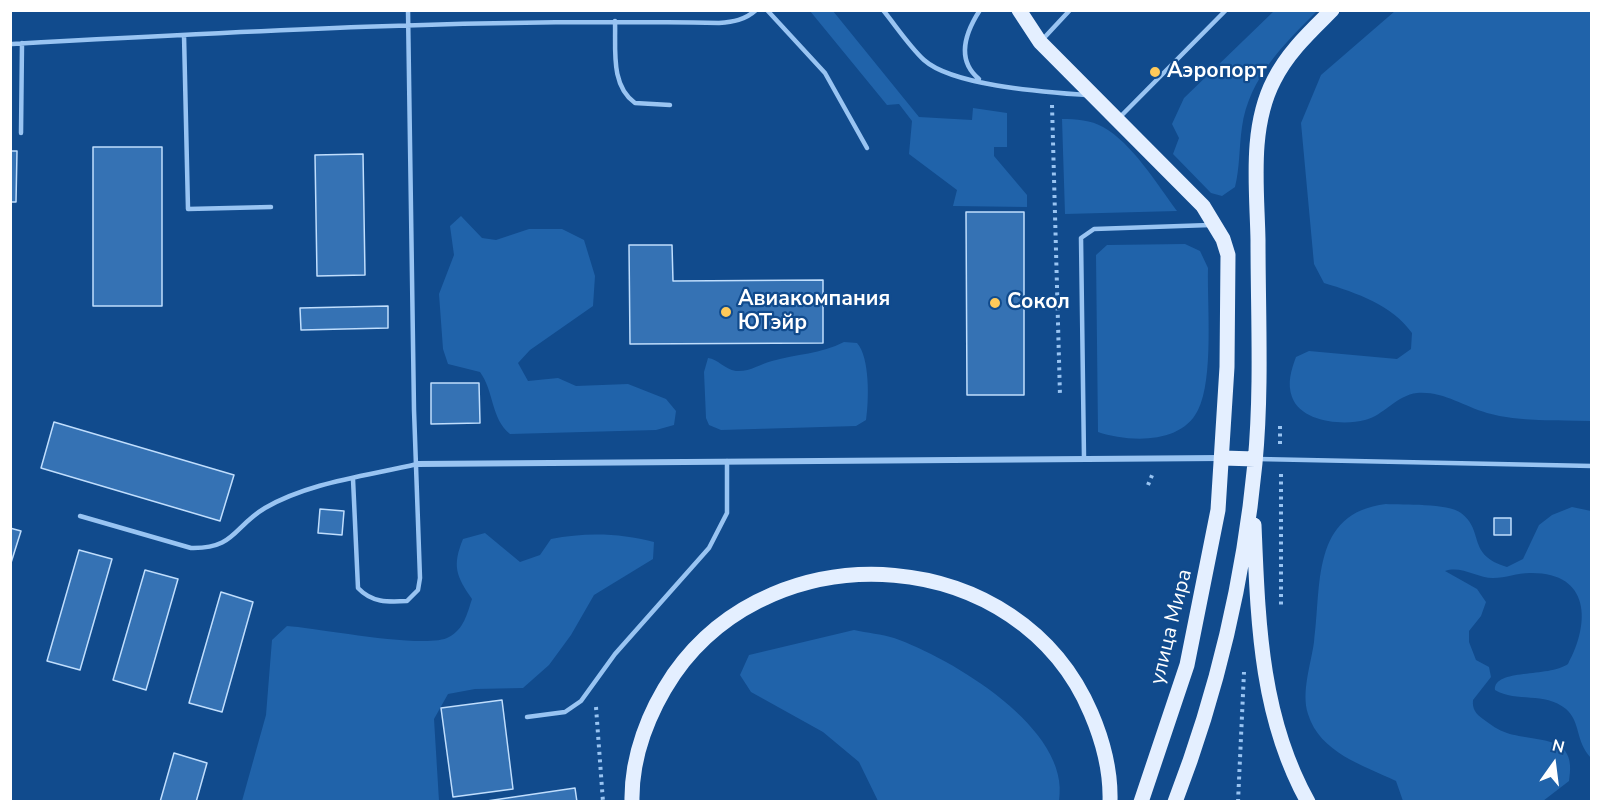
<!DOCTYPE html>
<html>
<head>
<meta charset="utf-8">
<style>
  body { margin:0 }
  #map { position:relative; width:1602px; height:812px; overflow:hidden; background:#114b8d; font-family:"Nunito Sans",sans-serif }
  canvas { display:block }
  .frame { position:absolute; inset:0; border:12px solid #fff; pointer-events:none }
  .north { position:absolute; left:1524px; top:734px; width:60px; height:60px; -webkit-text-stroke:4px #114b8d; paint-order:stroke; rotate:14deg; font-size:16px; font-weight:700; line-height:24px; text-align:center; color:#fff }
  .north::after { content:''; display:block; margin:auto; width:21px; height:27px; background:#fff; clip-path:polygon(50% 0,100% 100%,50% 72%,0 100%) }
</style>
</head>
<body>
<div id="map">
<canvas width="1602" height="812"></canvas>
<div class="frame"></div>
<div class="north">N</div>
</div>
<script>
const ctx = document.querySelector('canvas').getContext('2d');
ctx.lineJoin = 'round';
function fill(path, color) { ctx.fillStyle = color; ctx.fill(path, 'evenodd'); }
function trace(path, color, width, dash) { ctx.strokeStyle = color; ctx.lineWidth = width; ctx.lineCap = dash ? 'butt' : 'round'; ctx.setLineDash(dash || []); ctx.stroke(path); }
function write(font, color, halo, rows, align = 'center') {
  ctx.font = font + ' "Nunito Sans",sans-serif'; ctx.lineWidth = 4.5; ctx.setLineDash([]); ctx.textBaseline = 'middle'; ctx.strokeStyle = halo; ctx.fillStyle = color; for (const [text, x, y, turn = 0] of rows) {
    ctx.save(); ctx.translate(x, y); ctx.rotate((+turn || 0) * Math.PI / 180); ctx.textAlign = isNaN(turn) ? turn : align; if (halo) ctx.strokeText(text, 0, 0); ctx.fillText(text, 0, 0); ctx.restore();
  }
}
fill(new Path2D(`
  M810 11H833L919 117 972 120 973 108 1007 113V147H994V156L1027 195V207L953 206 957 190 909 154 912 121 899 104 887 105Z
  M1274 11H1317C1284 44 1249 78 1242 127 1239 147 1240 167 1235 187L1222 196 1211 193 1173 154 1179 138 1172 124 1184 98Z
  M1395 11H1591V421C1557 420 1520 422 1487 413 1463 406 1443 391 1417 393 1397 395 1383 416 1365 420 1343 426 1301 422 1292 397 1287 384 1291 370 1296 357L1309 351 1397 359 1411 349 1412 333C1392 305 1357 293 1324 283L1314 264 1301 123 1321 75Z
  M1062 119C1076 119 1091 120 1103 127 1132 143 1157 184 1177 211L1065 214Z
  M461 216 482 238 496 240 529 229H562L584 240 595 276 593 306 530 350 518 363 528 381 558 378 576 386 628 384 666 399 676 411 674 425 656 430 510 434C491 419 494 391 480 372L448 364 443 349 439 294 454 255 450 226Z
  M1185 244 1200 251 1208 268C1207 304 1214 379 1198 410 1181 445 1128 442 1098 432L1096 255 1107 245Z
  M844 342 857 343C870 357 869 401 866 420L856 426 721 430 709 425 706 418 704 372 708 358C718 359 724 369 736 371 750 372 760 364 772 361 796 354 821 354 844 342Z
  M1386 504C1403 505 1448 503 1461 513 1485 531 1466 555 1507 567L1523 559 1539 525 1552 515 1572 507 1591 511V758C1575 741 1581 722 1566 709 1544 691 1517 703 1495 690 1494 668 1548 678 1568 664 1591 622 1590 572 1530 573 1517 573 1506 578 1493 578 1477 578 1461 565 1445 571L1477 589 1486 602 1481 616 1469 631V642L1476 660 1489 667 1491 677 1473 700C1472 709 1476 714 1483 719 1491 725 1498 730 1507 733 1538 743 1578 733 1569 781L1543 801H1403L1396 781C1363 765 1320 753 1308 714 1301 692 1311 664 1314 642 1322 586 1310 513 1386 504Z
  M485 533 520 562 540 555 551 539C585 532 621 533 654 542L653 559 594 595 571 635 549 665 523 688 475 689 448 694 434 719 439 801H242L266 715 272 640 287 626C318 628 427 650 449 637 464 629 467 614 472 599 456 576 452 566 463 539Z
  M854 630C867 633 882 634 894 638 951 658 1072 729 1059 801H878L859 762 823 732 751 692 740 675 749 655Z`), '#2063aa');
const building = new Path2D(`
  M93 147H162V306H93Z
  M10 151H17L16 202H10Z
  M363 154 365 275 317 276 315 155Z
  M966 212H1024V395H967Z
  M629 245H672L673 281 823 280V343L630 344Z
  M388 306V328L301 330 300 308Z
  M431 383H479L480 423 431 424Z
  M54 422 234 475 220 521 41 468Z
  M320 509 344 511 342 535 318 533Z
  M1494 518H1511V535H1494Z
  M10 528 21 531 10 566Z
  M79 550 112 559 80 670 47 661Z
  M145 570 178 579 146 690 113 680Z
  M221 592 253 602 222 712 189 703Z
  M502 700 513 789 453 797 441 708Z
  M174 753 207 763 196 802H160Z
  M575 788 577 802H480Z`);
fill(building, '#3572b4');
trace(building, '#c0defd', 1.5);
trace(new Path2D(`
  M1052 105 1060 396
  M1280 426V445
  M1281 474V607
  M1148 485 1153 473
  M596 707 603 802
  M1238 802 1244 672`), '#99c4f2', 4, [3, 4.5]);
trace(new Path2D(`
  M767 10 825 73 867 148
  M883 10C896 26 909 46 924 60 953 86 1046 92 1085 95
  M615 21C616 49 610 85 635 103L670 105
  M184 35 188 209 271 207
  M1043 39 1070 10
  M10 44C247 31 483 18 719 23 733 22 745 20 756 10
  M979 79C956 60 965 33 980 10
  M1120 117 1226 10
  M21 133 22 43
  M1084 458 1081 238 1094 229 1210 225
  M1258 459 1592 466
  M353 479 358 588C372 603 388 602 407 601L418 590 420 578 414 410 408 10
  M80 516 191 548C235 549 233 527 265 508 310 482 367 476 417 464
  M527 717 565 712 581 701 615 654 709 548 727 513V461`), '#99c4f2', 4.5);
trace(new Path2D(`
  M417 464 1221 458`), '#99c4f2', 6);
trace(new Path2D(`
  M1019 10 1040 42 1203 206 1223 239 1228 255 1227 367 1218 510 1187 665 1141 802
  M1223 458 1255 459
  M1254 525C1258 620 1260 716 1308 802
  M632 802C631 756 649 711 674 674 777 527 1020 545 1091 713 1103 741 1111 771 1110 802
  M1175 802C1217 693 1244 578 1255 463 1262 389 1258 314 1258 240 1257 188 1249 128 1274 80 1288 52 1310 32 1332 10`), '#e4efff', 15);
for (const [x, y, r, color] of [
  [1155,72,6,"#ffca5a"],
  [995,303,6,"#ffca5a"],
  [726,312,6,"#ffca5a"]
]) { const dot = new Path2D(); dot.arc(x, y, r, 0, 2 * Math.PI); ctx.fillStyle = color; ctx.fill(dot); trace(dot, '#114b8d', 2); }
write('bold 21px', '#fff', '#114b8d', [
  ["Аэропорт",1167,72],
  ["Авиакомпания",738,300],
  ["ЮТэйр",738,324],
  ["Сокол",1007,303]
], 'left');
write('21px', '#fff', '#114b8d', [
  ["улица Мира",1172,627,-76]
]);
</script>
</body>
</html>
